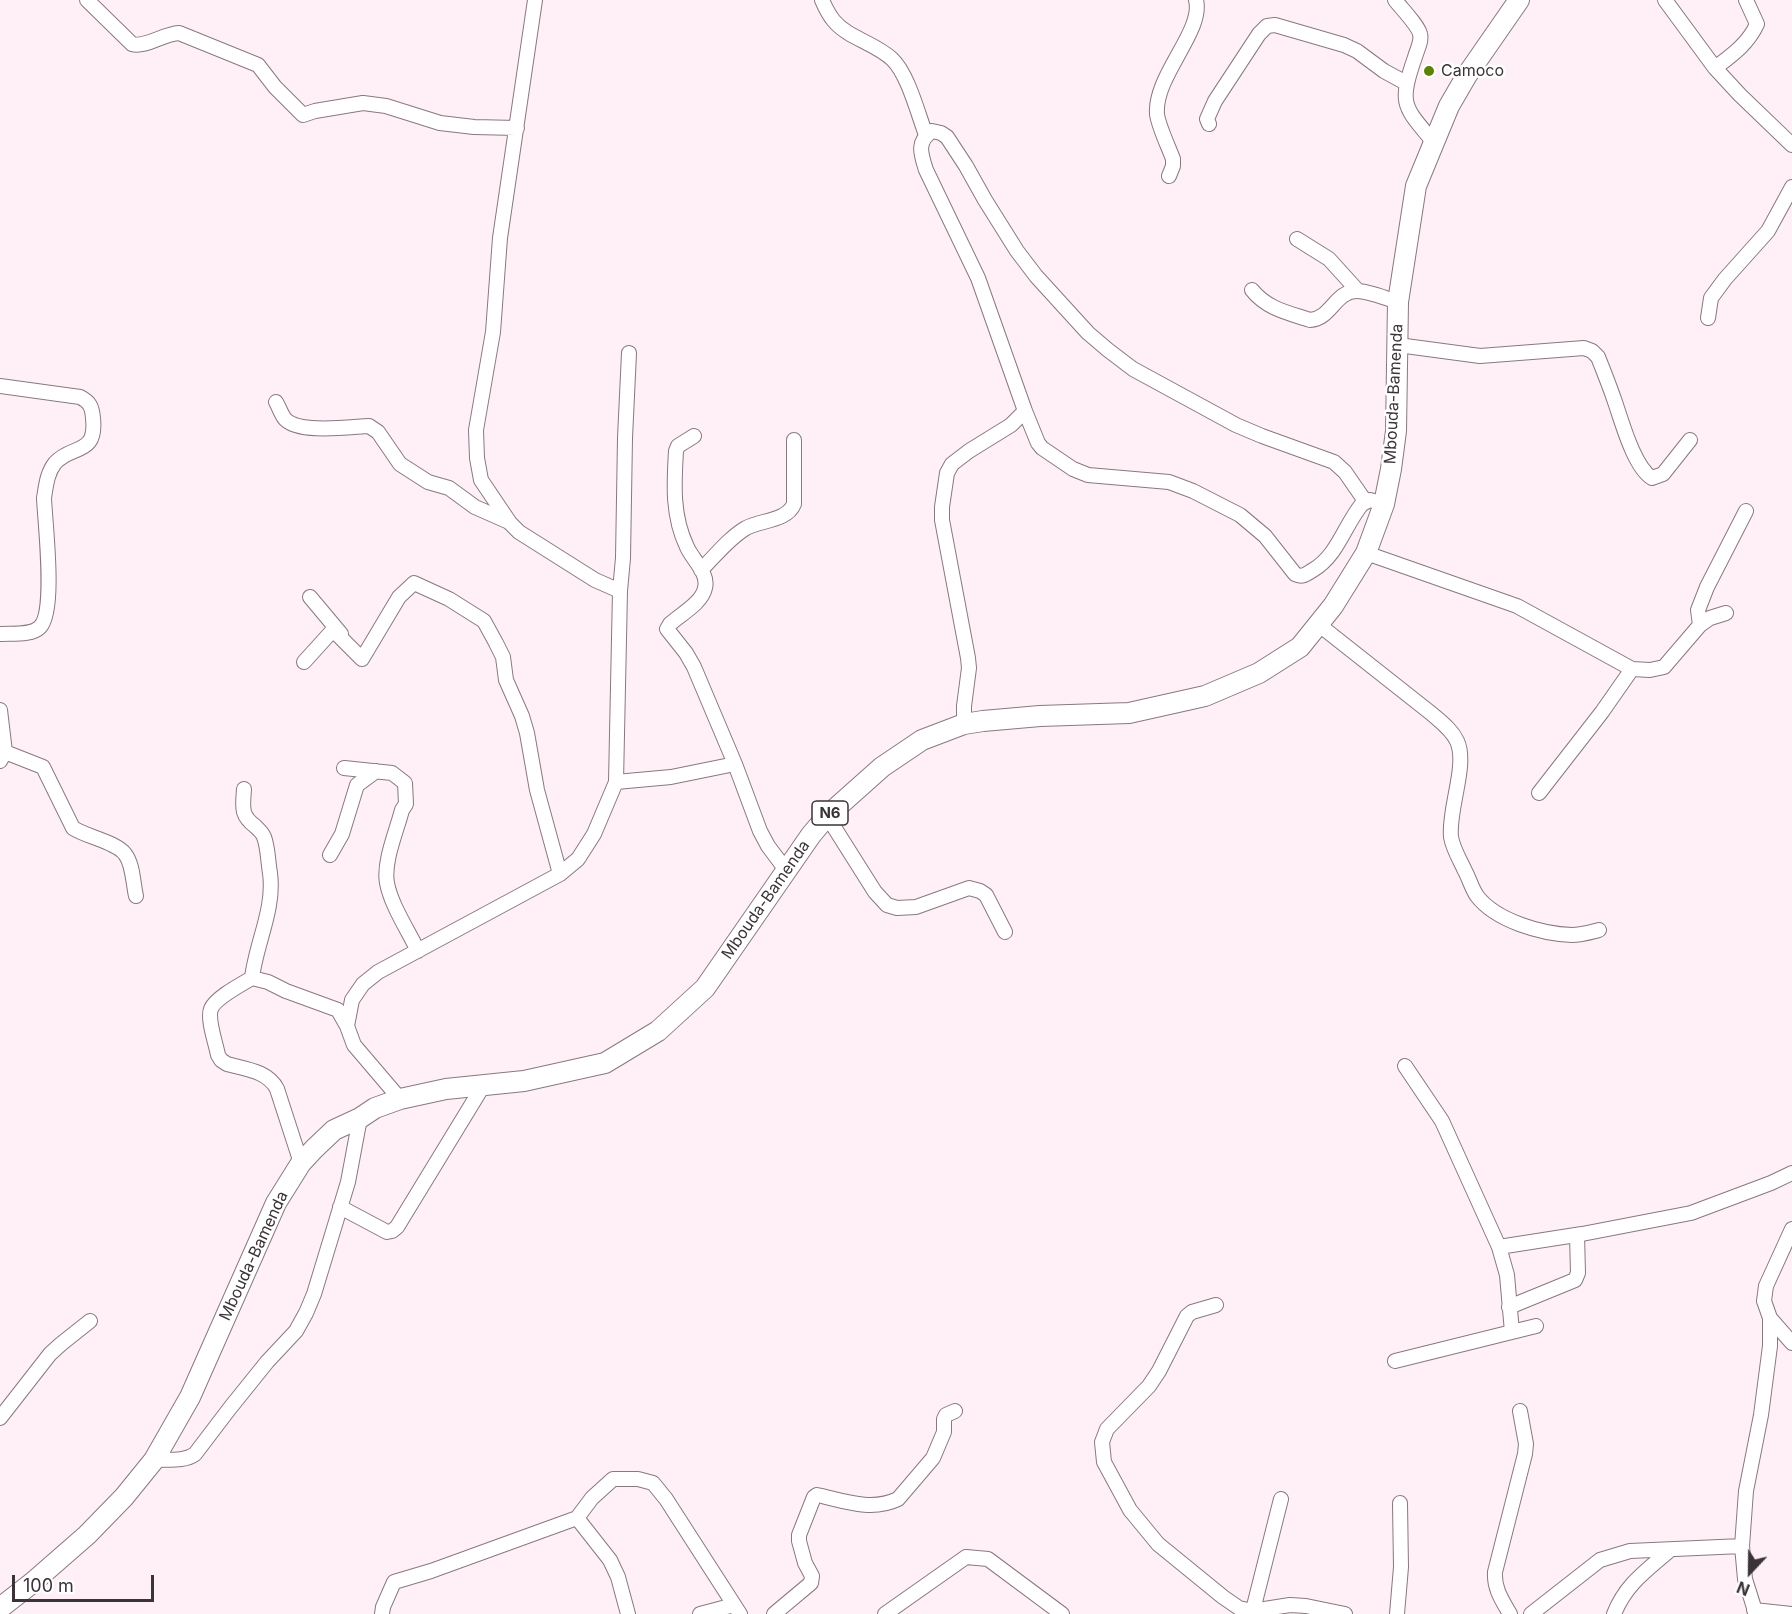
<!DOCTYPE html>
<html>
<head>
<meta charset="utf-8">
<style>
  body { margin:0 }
  #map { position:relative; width:1792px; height:1614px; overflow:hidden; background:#fff0f8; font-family:Inter,sans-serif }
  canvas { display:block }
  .north { position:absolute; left:1720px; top:1542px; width:60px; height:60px; -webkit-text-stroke:4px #fff; paint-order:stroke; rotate:202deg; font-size:16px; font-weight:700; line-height:24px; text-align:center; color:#3a3337 }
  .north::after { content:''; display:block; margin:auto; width:21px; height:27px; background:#3a3337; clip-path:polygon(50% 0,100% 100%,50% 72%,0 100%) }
  .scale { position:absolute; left:12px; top:1575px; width:142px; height:27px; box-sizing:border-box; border:3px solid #3a3337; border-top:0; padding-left:8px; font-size:18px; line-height:21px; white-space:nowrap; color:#3a3337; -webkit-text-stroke:4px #fff; paint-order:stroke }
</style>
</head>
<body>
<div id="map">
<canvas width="1792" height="1614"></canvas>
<div class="north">N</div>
<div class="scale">100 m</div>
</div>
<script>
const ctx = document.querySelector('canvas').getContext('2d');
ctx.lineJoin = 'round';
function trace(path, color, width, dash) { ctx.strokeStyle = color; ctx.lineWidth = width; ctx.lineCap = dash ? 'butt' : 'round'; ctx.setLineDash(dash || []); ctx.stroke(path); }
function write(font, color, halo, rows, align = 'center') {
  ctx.font = font + ' Inter,sans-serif'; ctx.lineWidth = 5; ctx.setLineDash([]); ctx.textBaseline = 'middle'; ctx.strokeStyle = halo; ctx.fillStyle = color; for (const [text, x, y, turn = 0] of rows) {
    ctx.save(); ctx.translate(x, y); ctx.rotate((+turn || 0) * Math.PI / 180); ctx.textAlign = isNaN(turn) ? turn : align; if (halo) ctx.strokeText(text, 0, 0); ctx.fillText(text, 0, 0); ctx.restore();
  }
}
const minor = new Path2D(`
  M87 0 132 44C145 48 163 34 179 33L258 65 275 87 303 115 315 111 363 103 386 106 440 123 474 127 517 128
  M822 0C825 7 829 15 834 21 848 38 875 43 892 59 908 74 918 114 926 135
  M1395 0C1401 8 1418 25 1420 34 1422 41 1417 50 1415 57 1398 106 1404 106 1435 144
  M1665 0 1715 68 1740 95 1792 145
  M1715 68C1732 55 1748 44 1757 24L1746 0
  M1209 124 1207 119 1215 101 1259 34 1267 26 1275 25 1344 45 1357 51 1384 71 1406 83
  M1169 176 1173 166V159C1169 148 1158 125 1157 114 1154 76 1204 31 1196 0
  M1297 239 1329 259 1358 291
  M1252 290C1267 309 1289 313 1310 320 1331 319 1335 291 1357 291 1369 291 1387 299 1398 302
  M1708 318 1711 298 1725 279 1768 231 1792 187
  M1398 345 1480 356 1584 348 1592 351 1598 357C1604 372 1610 387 1615 402 1622 422 1634 467 1652 478L1663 474 1690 440
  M0 386 80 397C90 402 92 407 93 418 97 456 72 444 55 463 47 473 46 486 44 498 45 523 56 611 40 627 31 636 12 633 0 634
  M276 402C279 407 281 414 285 419 299 434 349 427 369 426L378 432 400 464 428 482 449 488 475 507 509 522
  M694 436 678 446 676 451C674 484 672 516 687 547 692 559 709 573 705 588 702 603 681 614 670 624L667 629 686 653 694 667 735 764 760 831 768 846 786 870
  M1365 501 1345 472 1334 462 1262 436 1236 425 1133 369 1108 350 1088 333 1036 276 1017 251 985 200 966 166 947 137 941 133 932 131C916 142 921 154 926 170L978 278 1025 411 1038 443 1042 448 1073 469 1088 475 1169 482 1193 491 1240 515 1265 536 1295 574C1303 578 1306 574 1313 570 1338 555 1344 526 1362 504L1370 500 1384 504
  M1366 553 1517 606 1632 669 1650 670 1664 667 1700 625 1710 618 1726 613
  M701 570C715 556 729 538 746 528 761 520 787 521 794 504V440
  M620 591 623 558 625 438 629 353
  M310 597 341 634
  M1318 624 1432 714C1441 722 1452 730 1457 741 1468 765 1448 809 1451 837 1453 849 1460 860 1465 871 1469 878 1472 889 1477 896 1496 921 1542 934 1572 935 1581 935 1591 932 1599 930
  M1700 625 1698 610 1707 587 1746 511
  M304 662 333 630 362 659 399 597 414 583 449 599 484 621 496 643 503 657 506 680 522 716 527 733 537 790 560 874
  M0 710 5 752 0 761
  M964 724V706L969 668 968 658 942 520V507L947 473 952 464 969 451 1011 425 1025 411
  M5 752 43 767 73 828C87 837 116 842 125 854 133 864 133 883 136 896
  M344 768 392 773 405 783 406 804 402 810C397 830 383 862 387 883 391 905 408 930 418 951
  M616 782 671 777 735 764
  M244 789C243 806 240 815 255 826 258 829 262 832 264 837 268 847 268 862 270 873 275 909 256 943 252 978L268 982 286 991 338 1010 347 1026
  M1539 793 1602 712 1632 669
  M827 816 875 892 887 905 897 908 916 907 969 888 980 891 986 895 1005 932
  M330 855 342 834 357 785 376 771
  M252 978C242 984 215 998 211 1009 207 1019 216 1044 218 1055L221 1060 227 1064C245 1069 268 1071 277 1089L301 1163
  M1405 1066 1442 1121 1499 1247 1507 1275 1512 1332
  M400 1099 354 1045 347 1026 352 1000 363 984 378 972 560 874 578 859 594 834 616 782 620 591 595 580 519 532 510 523 481 480 477 458 476 430 493 332 500 238 535 0
  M340 1207 387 1232 392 1231 397 1227 483 1086
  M1499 1247 1582 1234 1691 1213 1771 1183 1792 1173
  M1216 1305 1192 1312 1187 1316 1159 1371 1149 1386 1107 1429 1102 1442 1104 1462 1130 1510 1158 1544 1223 1597 1239 1608 1252 1611 1290 1605 1306 1606 1345 1614
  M1509 1307 1575 1280 1578 1273 1577 1235
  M1770 1318 1792 1343
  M1395 1361 1536 1326
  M0 1418 50 1354 61 1344 90 1321
  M154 1460C167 1459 184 1462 195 1454L230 1408 267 1362 296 1331 306 1313 314 1294 348 1182 360 1118
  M577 1518 610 1560 618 1577 628 1614
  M1754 1610 1791 1614
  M382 1614 383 1607 394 1582 431 1571 577 1518 592 1498 613 1479H638L653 1483 666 1499 740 1614
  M700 1614 734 1605
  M774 1614 811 1583 812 1576 805 1563 799 1541V1535L814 1497 817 1495 822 1496C847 1502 873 1511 898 1499L933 1458 944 1432V1419L946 1415 955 1411
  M885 1614 966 1557 988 1559 1062 1614
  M1252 1614 1281 1499
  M1397 1614 1401 1567 1400 1503
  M1510 1614C1502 1600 1494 1589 1495 1572L1525 1454 1526 1444 1520 1411
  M1531 1614 1600 1560 1630 1551 1742 1546
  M1614 1614C1626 1584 1646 1571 1670 1550
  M1756 1614 1745 1579 1742 1546 1746 1491 1761 1415 1770 1346V1318L1764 1301 1766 1286 1792 1229`);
const highway = new Path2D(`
  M0 1608 32 1583 87 1535 124 1497 154 1460 190 1397 276 1203 301 1163 314 1149 334 1130 360 1118 375 1108 400 1099 446 1089 524 1081 605 1063 658 1031 705 988 811 835 827 816 882 767 922 740 964 724 983 721 1040 716 1129 713 1205 696 1259 673 1300 647 1333 606 1366 553 1384 504 1391 469 1396 431 1398 302 1416 186 1449 106 1467 75 1519 0`);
trace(minor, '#887881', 16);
trace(highway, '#887881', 22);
trace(minor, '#fff', 14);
trace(highway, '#fff', 20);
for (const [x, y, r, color] of [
  [1429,71,6,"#5c8303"]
]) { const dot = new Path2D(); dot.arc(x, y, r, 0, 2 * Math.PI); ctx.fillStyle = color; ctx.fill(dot); trace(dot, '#fff', 2); }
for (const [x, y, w] of [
  [830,813,36]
]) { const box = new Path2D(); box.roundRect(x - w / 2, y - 12, w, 24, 4.5); ctx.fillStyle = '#fff'; ctx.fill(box); trace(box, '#3a3337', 1.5); }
write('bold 15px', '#3a3337', null, [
  ["N6",830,813]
]);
write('16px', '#3a3337', '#fff', [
  ["Camoco",1441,71]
], 'left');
write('16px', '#3a3337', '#fff', [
  ["Mbouda-Bamenda",1394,394,-87],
  ["Mbouda-Bamenda",766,900,-55],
  ["Mbouda-Bamenda",254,1256,-65]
]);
</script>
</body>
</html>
